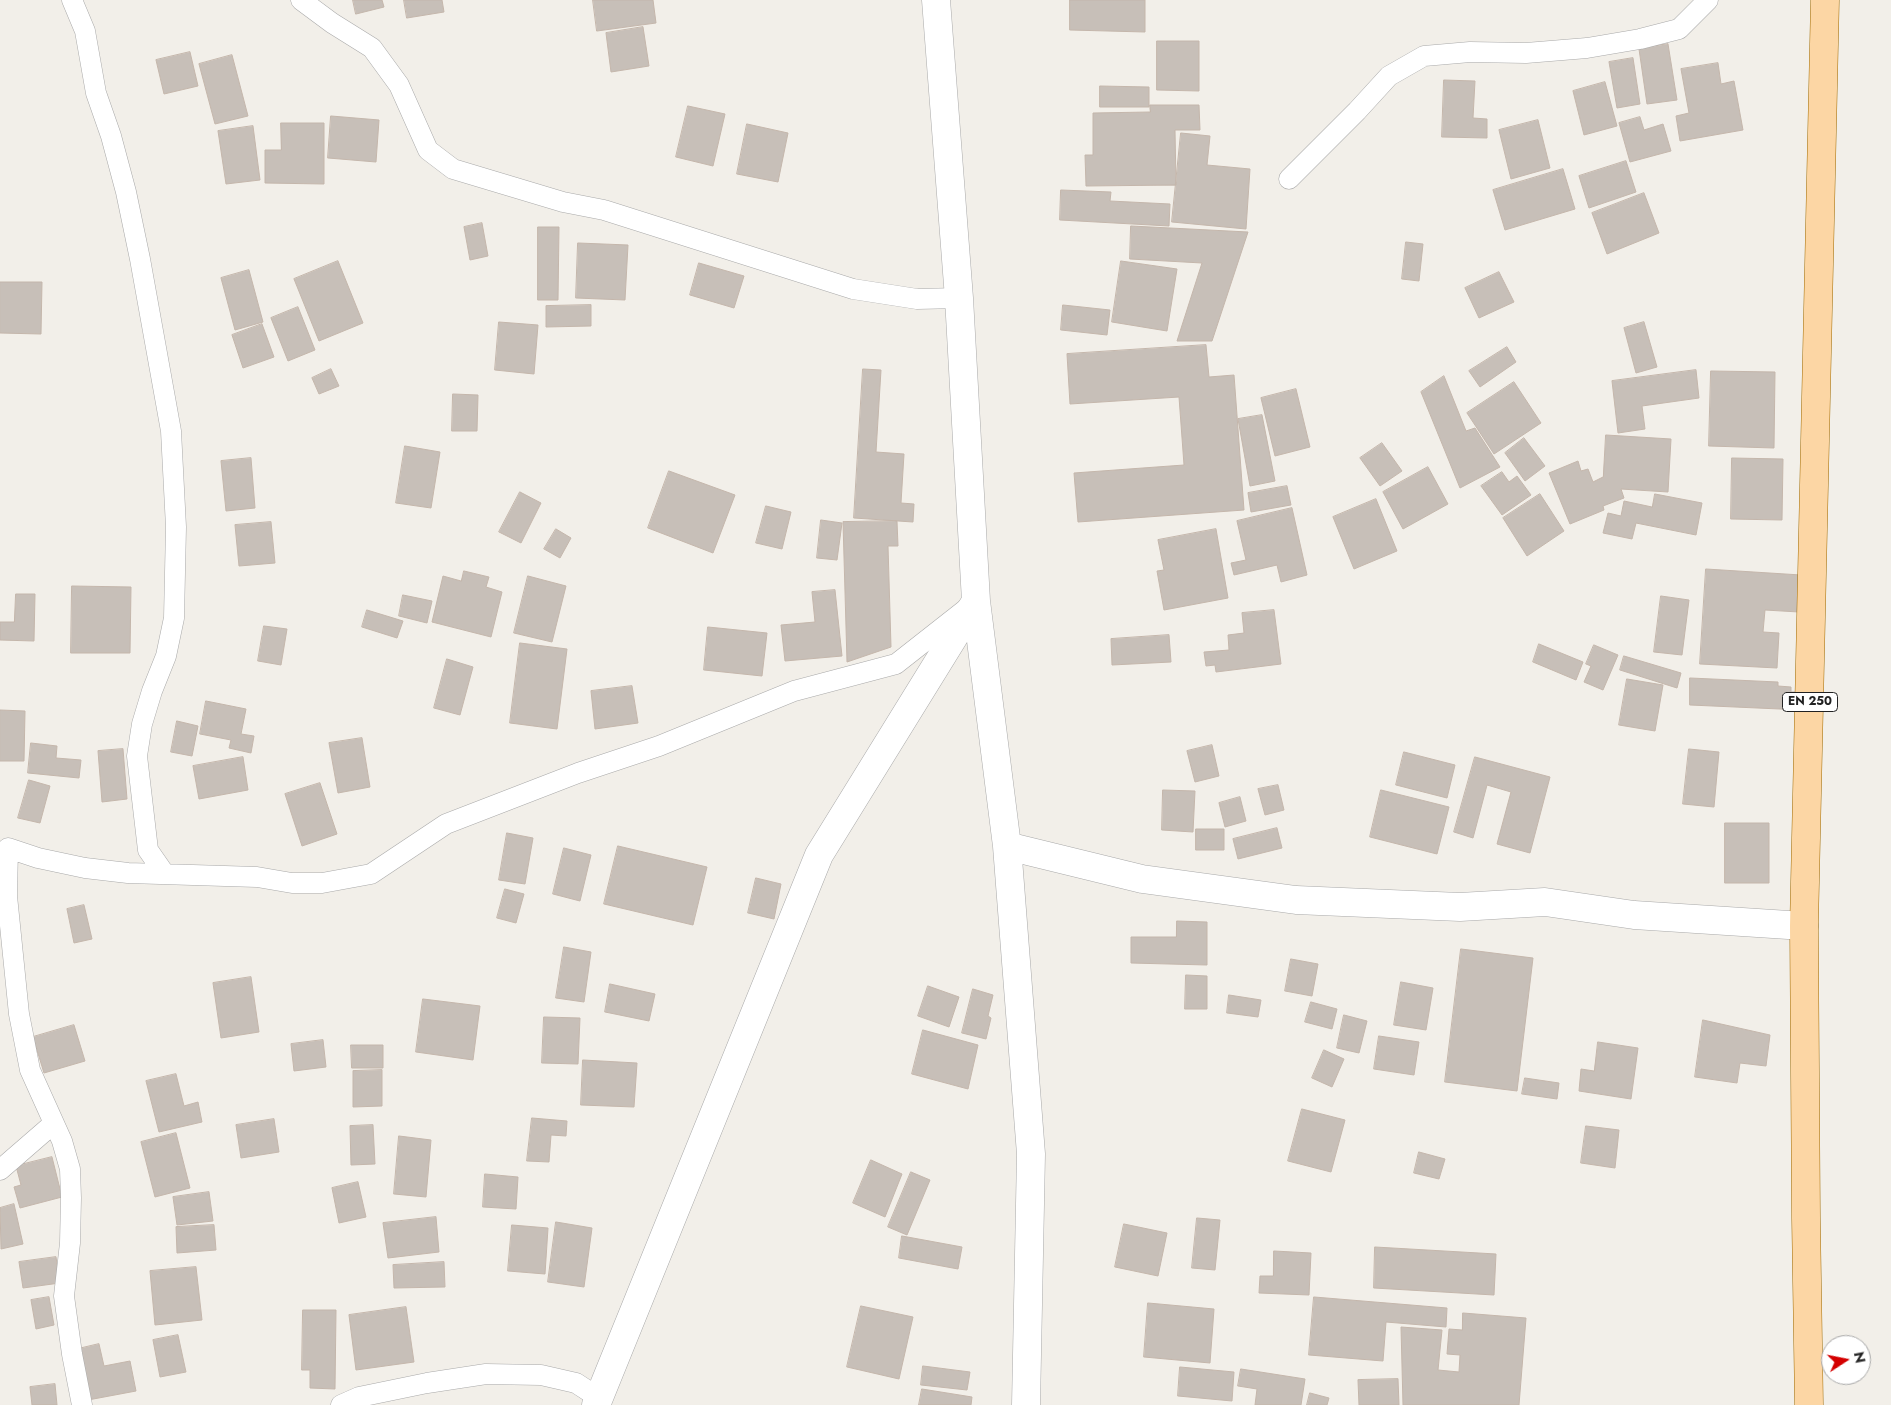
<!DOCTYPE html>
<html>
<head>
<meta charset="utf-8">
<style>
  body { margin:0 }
  #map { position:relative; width:1891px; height:1405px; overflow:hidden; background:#f2efe9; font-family:Jost,sans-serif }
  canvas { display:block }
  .north { position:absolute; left:1821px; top:1335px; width:50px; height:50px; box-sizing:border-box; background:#fff; border:1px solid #a7a7a7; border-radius:50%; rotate:79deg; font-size:14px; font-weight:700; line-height:20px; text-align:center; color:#222 }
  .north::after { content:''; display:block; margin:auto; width:18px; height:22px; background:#d40000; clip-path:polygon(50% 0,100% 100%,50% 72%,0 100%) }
</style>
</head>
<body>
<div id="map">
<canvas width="1891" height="1405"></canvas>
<div class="north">N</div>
</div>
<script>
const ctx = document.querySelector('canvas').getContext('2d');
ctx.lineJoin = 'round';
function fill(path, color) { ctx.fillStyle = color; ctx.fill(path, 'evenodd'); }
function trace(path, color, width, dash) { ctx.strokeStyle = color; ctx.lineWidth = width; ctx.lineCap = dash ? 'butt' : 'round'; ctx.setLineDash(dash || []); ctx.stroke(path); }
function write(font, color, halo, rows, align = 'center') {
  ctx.font = font + ' Jost,sans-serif'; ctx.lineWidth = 4; ctx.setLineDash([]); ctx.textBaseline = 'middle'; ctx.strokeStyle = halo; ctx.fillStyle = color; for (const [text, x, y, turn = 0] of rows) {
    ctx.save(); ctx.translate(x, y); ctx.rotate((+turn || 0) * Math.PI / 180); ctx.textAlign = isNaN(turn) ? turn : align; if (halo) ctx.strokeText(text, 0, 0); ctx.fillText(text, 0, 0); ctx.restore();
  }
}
const building = new Path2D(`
  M353 0H382L384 7 356 14Z
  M404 0H442L444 12 407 18Z
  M593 0H653L656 23 597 31Z
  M1070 0H1145V32L1070 30Z
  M643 27 649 66 611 72 606 33Z
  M1157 41H1199V91L1157 90Z
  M1668 44 1677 100 1647 104 1639 49Z
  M190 52 198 86 164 94 156 60Z
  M232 55 248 116 215 124 199 64Z
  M1633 58 1640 104 1617 108 1609 62Z
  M1718 63 1721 84 1734 81 1743 130 1680 141 1676 116 1689 113 1681 69Z
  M1444 80 1475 81 1473 118 1487 119V138L1442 137Z
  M1605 82 1617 126 1584 135 1573 91Z
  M1100 86 1149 87V107H1100Z
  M1150 105H1199L1200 130H1175L1176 185 1086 186 1085 155H1093V113L1150 112Z
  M688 106 725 114 713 166 676 157Z
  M331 116 379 120 376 162 328 158Z
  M1640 117 1644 130 1663 124 1671 151 1630 162 1619 123Z
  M1538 120 1550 168 1511 179 1499 130Z
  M281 123H324V184L265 183V150H281Z
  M747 124 788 133 778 182 737 174Z
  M253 126 260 180 226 184 218 131Z
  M1181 133 1210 136 1207 165 1250 169 1246 229 1172 222Z
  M1626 161 1636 192 1589 208 1579 176Z
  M1563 169 1575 209 1505 230 1493 190Z
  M1061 190 1111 192 1110 201 1170 204 1169 226 1060 220Z
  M1644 193 1659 233 1607 254 1592 213Z
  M482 223 488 256 470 260 464 227Z
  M1131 226 1248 232 1212 341H1177L1202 263 1130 259Z
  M538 227H559L558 300H538Z
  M1406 242 1423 244 1419 281 1402 279Z
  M578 243 628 245 625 300 576 298Z
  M338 261 363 323 319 341 294 279Z
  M1121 261 1177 269 1167 331 1112 322Z
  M699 263 744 276 734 308 690 295Z
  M249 270 263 322 235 330 221 278Z
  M1499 272 1514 302 1479 318 1465 288Z
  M0 282H42L41 334 0 333Z
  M591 305V326L546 327V306Z
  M1063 305 1110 310 1107 335 1061 330Z
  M298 307 315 350 288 361 271 318Z
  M499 322 538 325 534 374 495 370Z
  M1644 322 1657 367 1636 373 1624 328Z
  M262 324 274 357 243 368 232 335Z
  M1206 345 1209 377 1234 375 1244 510 1078 522 1074 473 1184 465 1179 397 1070 404 1067 354Z
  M1507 347 1516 362 1480 387 1469 371Z
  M331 369 339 386 319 394 312 378Z
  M863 369 881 370 876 452 904 454 901 503 914 504 913 522 854 518Z
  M1696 370 1699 398 1642 406 1645 429 1618 433 1612 381Z
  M1711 371 1775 372 1774 448 1709 446Z
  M1444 376 1466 431 1475 428 1500 467 1460 488 1421 392Z
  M1514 382 1541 423 1494 454 1467 413Z
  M1296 389 1310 447 1275 456 1261 398Z
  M453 394 478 395 477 431H452Z
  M1262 415 1275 481 1250 486 1238 419Z
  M1606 435 1671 439 1668 492 1621 489 1624 498 1603 506 1604 510 1570 524 1549 473 1578 461 1581 471 1588 469 1593 482 1603 477Z
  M1524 438 1545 466 1525 481 1505 453Z
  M1382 443 1402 471 1380 486 1360 458Z
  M405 446 440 452 431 508 396 503Z
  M251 458 255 508 226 511 221 461Z
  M1732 458 1783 459 1782 520 1731 519Z
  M1428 467 1448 504 1403 529 1383 492Z
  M669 471 735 495 713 553 648 528Z
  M1502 472 1509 482 1517 476 1531 495 1502 515 1481 486Z
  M1287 486 1291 505 1251 512 1248 493Z
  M520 492 541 503 521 543 499 532Z
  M1540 494 1564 531 1527 556 1503 518Z
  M1655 494 1702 503 1696 535 1636 523 1632 539 1603 533 1608 513 1621 516 1624 501 1652 507Z
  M1376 499 1397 551 1354 569 1333 517Z
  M766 506 791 512 782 549 756 543Z
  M1292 508 1307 575 1281 582 1277 565 1234 575 1231 563 1246 560 1237 521Z
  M821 520 842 523 837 560 817 558Z
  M897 521 898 546H888L891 647 847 662 843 522Z
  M271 522 275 563 239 566 235 525Z
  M556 529 571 538 560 558 544 549Z
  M1216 529 1228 598 1164 610 1157 571 1164 570 1158 540Z
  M1706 569 1801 575 1799 612 1765 610 1763 632 1779 633 1777 668 1700 664Z
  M464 571 489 577 486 587 502 592 491 637 432 622 443 576 461 581Z
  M528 576 566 586 552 642 514 633Z
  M72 586 131 587 130 653H71Z
  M835 590 842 656 785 661 781 625 815 622 812 592Z
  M16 594H35L34 641 0 640V622H14Z
  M403 595 432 601 427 623 399 616Z
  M1661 596 1689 600 1682 655 1654 652Z
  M367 610 403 621 397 638 362 627Z
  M1274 610 1281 664 1216 672 1215 665 1206 666 1204 652 1229 650 1228 635 1244 633 1242 613Z
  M264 626 287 629 281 665 258 661Z
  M708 627 767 633 762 676 704 670Z
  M1169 635 1171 662 1112 665 1111 639Z
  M520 643 567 649 557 729 510 723Z
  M1539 644 1583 662 1576 680 1533 662Z
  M1594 645 1618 655 1603 690 1584 682 1591 666 1586 664Z
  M1624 656 1681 673 1677 688 1620 670Z
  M447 659 473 667 460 715 434 708Z
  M1690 678 1778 682V686L1791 687V692H1803L1802 710 1690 705Z
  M1627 679 1663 685 1655 731 1619 725Z
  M632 686 638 723 595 729 591 691Z
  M206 701 246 709 241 734 254 736 251 753 229 748 231 740 200 734Z
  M0 710 25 711 24 761H0Z
  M177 721 198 726 192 756 171 752Z
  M362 738 370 787 338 793 329 743Z
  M31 743 57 746 56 758 81 760 79 778 28 773Z
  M1212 745 1219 776 1195 782 1187 751Z
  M123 749 127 799 102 802 98 751Z
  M1689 749 1719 752 1714 807 1683 804Z
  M1404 752 1455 765 1447 798 1396 785Z
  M243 757 248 790 199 799 193 766Z
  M1475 757 1550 777 1530 853 1497 844 1511 792 1487 785 1473 838 1454 832Z
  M29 780 50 786 40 823 18 818Z
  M320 783 337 834 302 846 285 794Z
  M1278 785 1284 810 1265 815 1258 789Z
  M1163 790 1195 791 1193 832 1162 830Z
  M1381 790 1449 807 1437 854 1370 837Z
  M1240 797 1246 821 1225 827 1219 803Z
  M1725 823H1769V883H1725Z
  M1277 828 1282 848 1238 859 1233 839Z
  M1196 829H1224V850H1196Z
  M507 833 533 838 525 884 499 880Z
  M618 846 707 867 693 925 604 904Z
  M564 848 591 855 580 901 553 894Z
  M756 878 781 884 774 919 748 913Z
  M505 889 524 894 516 923 497 918Z
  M84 905 92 939 74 943 67 909Z
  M1177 921 1207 922V965L1131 963V937H1176Z
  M564 947 591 952 584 1002 556 998Z
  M1461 949 1533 958 1517 1091 1445 1082Z
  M1291 959 1318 964 1312 996 1285 991Z
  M1186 975 1207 976V1009H1185Z
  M251 977 259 1032 221 1038 213 983Z
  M1401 982 1433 988 1426 1030 1394 1025Z
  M610 984 655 994 649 1021 605 1012Z
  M928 986 959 997 949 1027 918 1016Z
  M973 989 993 995 988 1016 991 1018 986 1039 962 1033Z
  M1229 995 1261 1000 1258 1017 1227 1013Z
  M423 999 480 1006 473 1060 416 1052Z
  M1311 1002 1337 1009 1332 1029 1305 1022Z
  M1344 1015 1367 1021 1359 1053 1337 1048Z
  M544 1017 580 1018 578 1064 542 1063Z
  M1703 1020 1770 1035 1766 1066 1740 1063 1737 1083 1695 1077Z
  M74 1025 85 1061 44 1073 33 1037Z
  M923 1030 978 1045 968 1089 912 1074Z
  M1379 1036 1419 1042 1414 1075 1374 1069Z
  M323 1040 326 1067 294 1071 291 1044Z
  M1598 1042 1638 1048 1631 1099 1579 1091 1581 1069 1594 1071Z
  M351 1045H383V1068H352Z
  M1324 1050 1344 1059 1332 1087 1312 1078Z
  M583 1060 637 1063 634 1107 581 1105Z
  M382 1070V1106L353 1107V1071Z
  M176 1074 184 1106 198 1102 202 1122 159 1132 146 1081Z
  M1525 1078 1559 1083 1557 1099 1522 1094Z
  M1302 1109 1345 1120 1331 1172 1288 1161Z
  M532 1118 567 1121 566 1136 551 1135 549 1162 527 1161Z
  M274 1119 279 1152 241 1158 236 1125Z
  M373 1125 375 1164 351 1165 350 1126Z
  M1586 1126 1619 1130 1615 1168 1581 1163Z
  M176 1133 190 1188 155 1197 141 1142Z
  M399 1136 431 1140 426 1197 394 1194Z
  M1419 1152 1445 1159 1439 1179 1414 1173Z
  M52 1157 62 1197 20 1208 14 1187 21 1185 16 1166Z
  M871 1160 902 1174 885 1217 853 1203Z
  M911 1172 930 1180 907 1235 888 1227Z
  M485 1174 518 1177 516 1209 483 1207Z
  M358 1182 366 1217 339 1223 332 1188Z
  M209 1192 213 1221 177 1225 173 1197Z
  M14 1204 23 1244 1 1249 0 1208Z
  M436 1217 439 1252 388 1258 383 1223Z
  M1197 1218 1220 1220 1215 1270 1192 1268Z
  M556 1222 592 1228 584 1287 548 1282Z
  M1124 1224 1167 1233 1158 1276 1115 1267Z
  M214 1225 216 1250 177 1253 176 1227Z
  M512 1225 548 1228 545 1274 508 1271Z
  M902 1236 962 1247 958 1269 899 1258Z
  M1375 1247 1496 1254 1494 1295 1374 1288Z
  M1274 1251 1311 1253 1309 1295 1259 1293 1260 1276H1273Z
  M56 1257 60 1283 23 1288 19 1262Z
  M444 1262 445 1287 394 1288 393 1265Z
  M196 1267 202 1320 155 1325 150 1271Z
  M49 1297 54 1325 36 1329 31 1300Z
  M1314 1297 1447 1308 1446 1327 1386 1322 1383 1361 1309 1355Z
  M1148 1303 1214 1309 1210 1363 1144 1357Z
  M861 1306 913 1317 899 1379 847 1367Z
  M406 1307 414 1362 356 1370 349 1315Z
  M303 1310H336L335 1389 310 1388V1370H302Z
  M1463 1313 1526 1318 1519 1405H1403L1401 1327 1442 1330 1438 1370 1459 1372 1460 1355 1447 1354 1449 1329 1462 1330Z
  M178 1335 186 1372 160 1377 153 1340Z
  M99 1344 104 1366 130 1361 136 1391 88 1400 78 1349Z
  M923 1366 970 1372 967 1390 921 1385Z
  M1180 1367 1234 1372 1232 1401 1178 1396Z
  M1241 1369 1305 1379 1301 1405H1255L1257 1389 1238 1386Z
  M1398 1379 1399 1405H1359L1358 1380Z
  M55 1384 57 1405H32L30 1387Z
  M922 1389 972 1397 971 1405H919Z
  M1310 1393 1329 1398 1327 1405H1307Z`);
fill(building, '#c7bfb8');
trace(building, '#c4b6ab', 1);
const lane = new Path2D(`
  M72 0 85 31 96 93 111 136 126 192 140 259 171 431 176 527 174 618 166 656 152 691 142 724 137 756 148 850 164 873
  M301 0 332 23 372 48 399 85 428 150 453 169 563 202 604 210 853 289 917 299 959 298
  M1289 179 1357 111 1389 76 1424 56 1470 52 1526 53 1587 48 1640 39 1679 29 1708 0
  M0 1170 53 1124
  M82 1405 72 1354 64 1296 70 1243 71 1198 70 1169 62 1141 30 1070 19 1014 7 896 8 848 38 858 85 868 128 873 257 877 292 883H322L371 874 446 824 578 773 659 746 794 691 896 664 966 609
  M341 1405 359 1397 427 1383 486 1374 541 1375 576 1383 599 1398`);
const street = new Path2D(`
  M936 0 959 298 976 601 1007 846 1031 1154 1026 1405
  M1007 846 1142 879 1296 900 1460 907 1545 902 1634 915 1804 926
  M596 1405 819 855 976 601`);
const primary = new Path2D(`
  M1809 1405 1806 1218 1804 926 1825 0`);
trace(lane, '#a9a9a9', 21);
trace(street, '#a9a9a9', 29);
trace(primary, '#a06b00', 29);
trace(lane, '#fff', 20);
trace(street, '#fff', 28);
trace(primary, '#fcd6a4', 28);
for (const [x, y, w] of [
  [1810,702,55]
]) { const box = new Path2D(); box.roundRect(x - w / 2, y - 9.5, w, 19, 4); ctx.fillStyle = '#fff'; ctx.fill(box); trace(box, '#222', 1); }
write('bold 12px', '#222', null, [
  ["EN 250",1810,702]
]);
</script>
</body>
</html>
